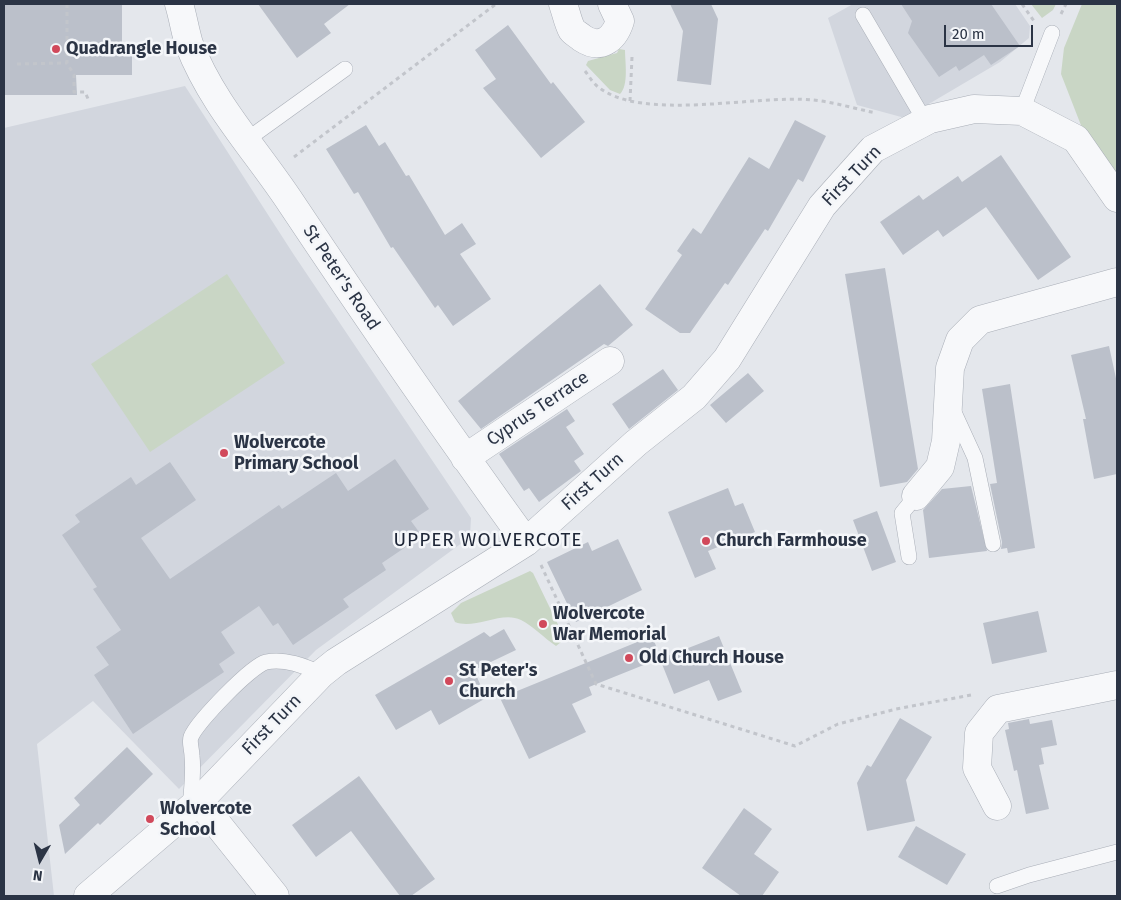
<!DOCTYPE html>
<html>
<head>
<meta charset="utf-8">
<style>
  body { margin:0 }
  #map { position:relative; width:1121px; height:900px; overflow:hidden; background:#e4e7ec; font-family:"Fira Sans",sans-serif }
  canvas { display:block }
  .frame { position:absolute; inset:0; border:5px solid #2b3445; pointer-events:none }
  .north { position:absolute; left:15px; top:835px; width:50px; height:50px; -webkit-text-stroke:4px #f4f6f9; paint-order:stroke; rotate:188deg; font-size:14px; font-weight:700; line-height:20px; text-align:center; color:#2b3445 }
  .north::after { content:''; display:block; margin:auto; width:18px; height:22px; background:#2b3445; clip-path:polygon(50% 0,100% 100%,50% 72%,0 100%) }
  .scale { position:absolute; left:944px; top:25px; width:89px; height:22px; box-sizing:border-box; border:2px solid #2b3445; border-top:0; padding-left:6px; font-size:15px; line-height:18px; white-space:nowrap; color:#2b3445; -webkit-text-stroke:4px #f4f6f9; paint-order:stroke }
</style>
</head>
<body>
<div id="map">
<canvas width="1121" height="900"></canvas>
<div class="frame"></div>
<div class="north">N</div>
<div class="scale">20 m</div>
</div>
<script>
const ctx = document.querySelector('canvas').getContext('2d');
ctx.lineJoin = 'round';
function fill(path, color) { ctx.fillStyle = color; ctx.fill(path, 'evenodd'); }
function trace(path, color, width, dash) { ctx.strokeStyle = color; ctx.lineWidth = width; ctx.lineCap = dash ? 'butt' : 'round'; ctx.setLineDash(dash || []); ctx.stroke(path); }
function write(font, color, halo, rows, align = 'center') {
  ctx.font = font + ' "Fira Sans",sans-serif'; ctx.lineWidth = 5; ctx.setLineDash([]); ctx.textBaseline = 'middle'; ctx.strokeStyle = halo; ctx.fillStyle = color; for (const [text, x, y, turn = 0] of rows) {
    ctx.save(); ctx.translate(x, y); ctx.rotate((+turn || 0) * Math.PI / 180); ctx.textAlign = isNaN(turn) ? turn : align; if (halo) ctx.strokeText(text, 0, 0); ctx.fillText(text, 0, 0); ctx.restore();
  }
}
fill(new Path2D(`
  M853 4H1015L1030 26 1029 38 1000 62 905 118 857 105 828 18Z
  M185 86 294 255 471 518 470 537 316 650 179 789 93 701 37 744 54 896H4V128Z`), '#d2d6de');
fill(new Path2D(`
  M1031 4H1056L1053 10 1042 18Z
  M1082 4H1117V187L1084 133 1061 74 1064 48Z
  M619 49 625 50C625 62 629 85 620 94L610 90 586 65 588 61 617 53Z
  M227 274 285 363 150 452 91 364Z
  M530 571 533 573 565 639 556 646C544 638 533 626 521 620 502 610 475 630 455 622L451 613 461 603Z`), '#c9d6c5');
fill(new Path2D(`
  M4 4H122V50H132V75H76L77 95H4Z
  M258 4H350L324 24 331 33 297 58Z
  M670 4H711L718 19 711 85 677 81 683 31Z
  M901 4H991L1020 46 991 65 984 55 959 71 956 66 939 77 908 33 912 21Z
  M508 25 551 84 553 82 585 122 541 158 483 88 496 79 475 50Z
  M795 120 826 136 803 182 798 179 768 231 765 229 728 285 725 283 690 333H680L645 309 682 255 677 251 693 228 701 234 749 157 769 169Z
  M366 125 379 146 385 142 406 176 409 175 445 235 462 223 476 244 460 254 491 299 453 326 438 305 435 308 393 247 391 248 358 192 354 194 326 149Z
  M1001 155 1071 257 1038 280 986 207 943 237 938 230 903 255 880 222 919 195 923 200 958 176 962 182Z
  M885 268 918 469 907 482 880 487 845 274Z
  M600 284 633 325 608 346 604 344 481 429 458 401Z
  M1109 346 1117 383V474L1094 479 1083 419H1086L1071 355Z
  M663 369 678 390 629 429 612 404Z
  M748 373 764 391 726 423 710 405Z
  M1010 384 1035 548 1008 553 1007 548 1001 549 1002 542 990 484 997 483 982 389Z
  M567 409 575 421 566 427 584 454 574 461 581 471 539 502 529 488 524 491 499 454Z
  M395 459 429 509 411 521 422 536 382 563 386 570 343 599 349 607 293 645 278 623 273 626 259 606 221 632 235 653 219 664 224 672 133 734 94 675 109 665 96 647 121 630 93 589 97 587 62 535 80 522 75 515 131 477 136 485 170 462 196 500 141 538 170 579 279 505 282 509 336 473 348 491Z
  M971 486 987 551 929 558 923 510 942 489Z
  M728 488 735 506 743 503 755 532 708 551 716 569 695 578 668 512Z
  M877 511 896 562 872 571 853 520Z
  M618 539 642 590 576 622 547 562 588 542 592 551Z
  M1038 611 1047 652 992 664 983 623Z
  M504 629 516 650 474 670 486 698 439 725 431 710 396 730 375 695 484 632 490 637Z
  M652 636 661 658 589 687 592 695 572 704 586 732 529 759 500 698Z
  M719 636 742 692 718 701 709 680 674 694 660 659Z
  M900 718 932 737 906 780 915 821 867 831 857 783 867 765 871 767Z
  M1029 719 1030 724 1052 720 1057 745 1041 748 1044 764 1039 765 1049 809 1026 814 1017 770 1014 771 1005 730 1009 729 1008 723Z
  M127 747 153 774 100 825 98 823 65 854 59 825 80 805 74 798Z
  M359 776 435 879 411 896H400L351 831 316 857 292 825Z
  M744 808 772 829 754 854 779 872 762 896H741L702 868Z
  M916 826 966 854 947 885 898 857Z`), '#bbc0ca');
const service = new Path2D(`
  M863 15 925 121
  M1022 111 1052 33
  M245 141 345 69
  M953 410 975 458 993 544
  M909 557 902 513 916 496
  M190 809C191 792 194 773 192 756 192 750 189 742 191 737 197 722 251 666 266 662 284 658 306 666 321 674
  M997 886 1029 875 1117 852`);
const minor = new Path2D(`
  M179 4C183 17 185 31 189 44 212 104 256 150 291 203 367 317 445 430 526 542
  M563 4C566 12 568 23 572 30 574 33 579 35 582 38 600 50 614 40 620 21L612 4
  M465 458 610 361
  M916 496 940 467 946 441 950 368 960 340 980 320 1117 282
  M199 801 275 896
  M997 806 977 768 979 733 998 709 1117 685
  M88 896 199 801 321 674 336 662 526 542 636 443 694 397 727 359 822 206 873 149 930 119 974 109 1022 111 1076 139 1117 198`);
trace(service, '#a9aeb7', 16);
trace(minor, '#a9aeb7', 29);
trace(new Path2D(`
  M67 4V63L74 75V92H85L89 101
  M1022 4 1034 21
  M1061 14 1066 4
  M108 47H160
  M67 49H83
  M17 64 67 63
  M585 71C589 76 592 82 597 86 641 123 756 94 813 100 834 102 856 109 876 113
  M630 101 632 57
  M294 157 496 4
  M541 565 596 684 795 746 838 724 896 709 971 695`), '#c2c5cb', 3, [4, 4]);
trace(service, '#f7f8fa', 15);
trace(minor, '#f7f8fa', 28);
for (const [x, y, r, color] of [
  [56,49,5,"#d1495b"],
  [224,453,5,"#d1495b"],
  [706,541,5,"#d1495b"],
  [543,624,5,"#d1495b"],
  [629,658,5,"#d1495b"],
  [449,681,5,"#d1495b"],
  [150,819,5,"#d1495b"]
]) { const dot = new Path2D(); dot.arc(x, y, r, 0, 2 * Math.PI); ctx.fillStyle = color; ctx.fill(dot); trace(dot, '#f4f6f9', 2); }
write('bold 18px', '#2b3445', '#f4f6f9', [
  ["Quadrangle House",66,49],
  ["Wolvercote",234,443],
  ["Primary School",234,464],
  ["Church Farmhouse",716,541],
  ["Wolvercote",553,614],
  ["War Memorial",553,635],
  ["Old Church House",639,658],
  ["St Peter's",459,671],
  ["Church",459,692],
  ["Wolvercote",160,809],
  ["School",160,830]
], 'left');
write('18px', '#2b3445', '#f4f6f9', [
  ["First Turn",852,176,-46],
  ["St Peter's Road",341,278,56],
  ["Cyprus Terrace",538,409,-34],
  ["First Turn",593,482,-42],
  ["First Turn",272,725,-46]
]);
ctx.letterSpacing = '1px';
write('19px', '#1d2536', '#f4f6f9', [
  ["UPPER WOLVERCOTE",488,541]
]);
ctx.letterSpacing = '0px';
</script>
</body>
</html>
